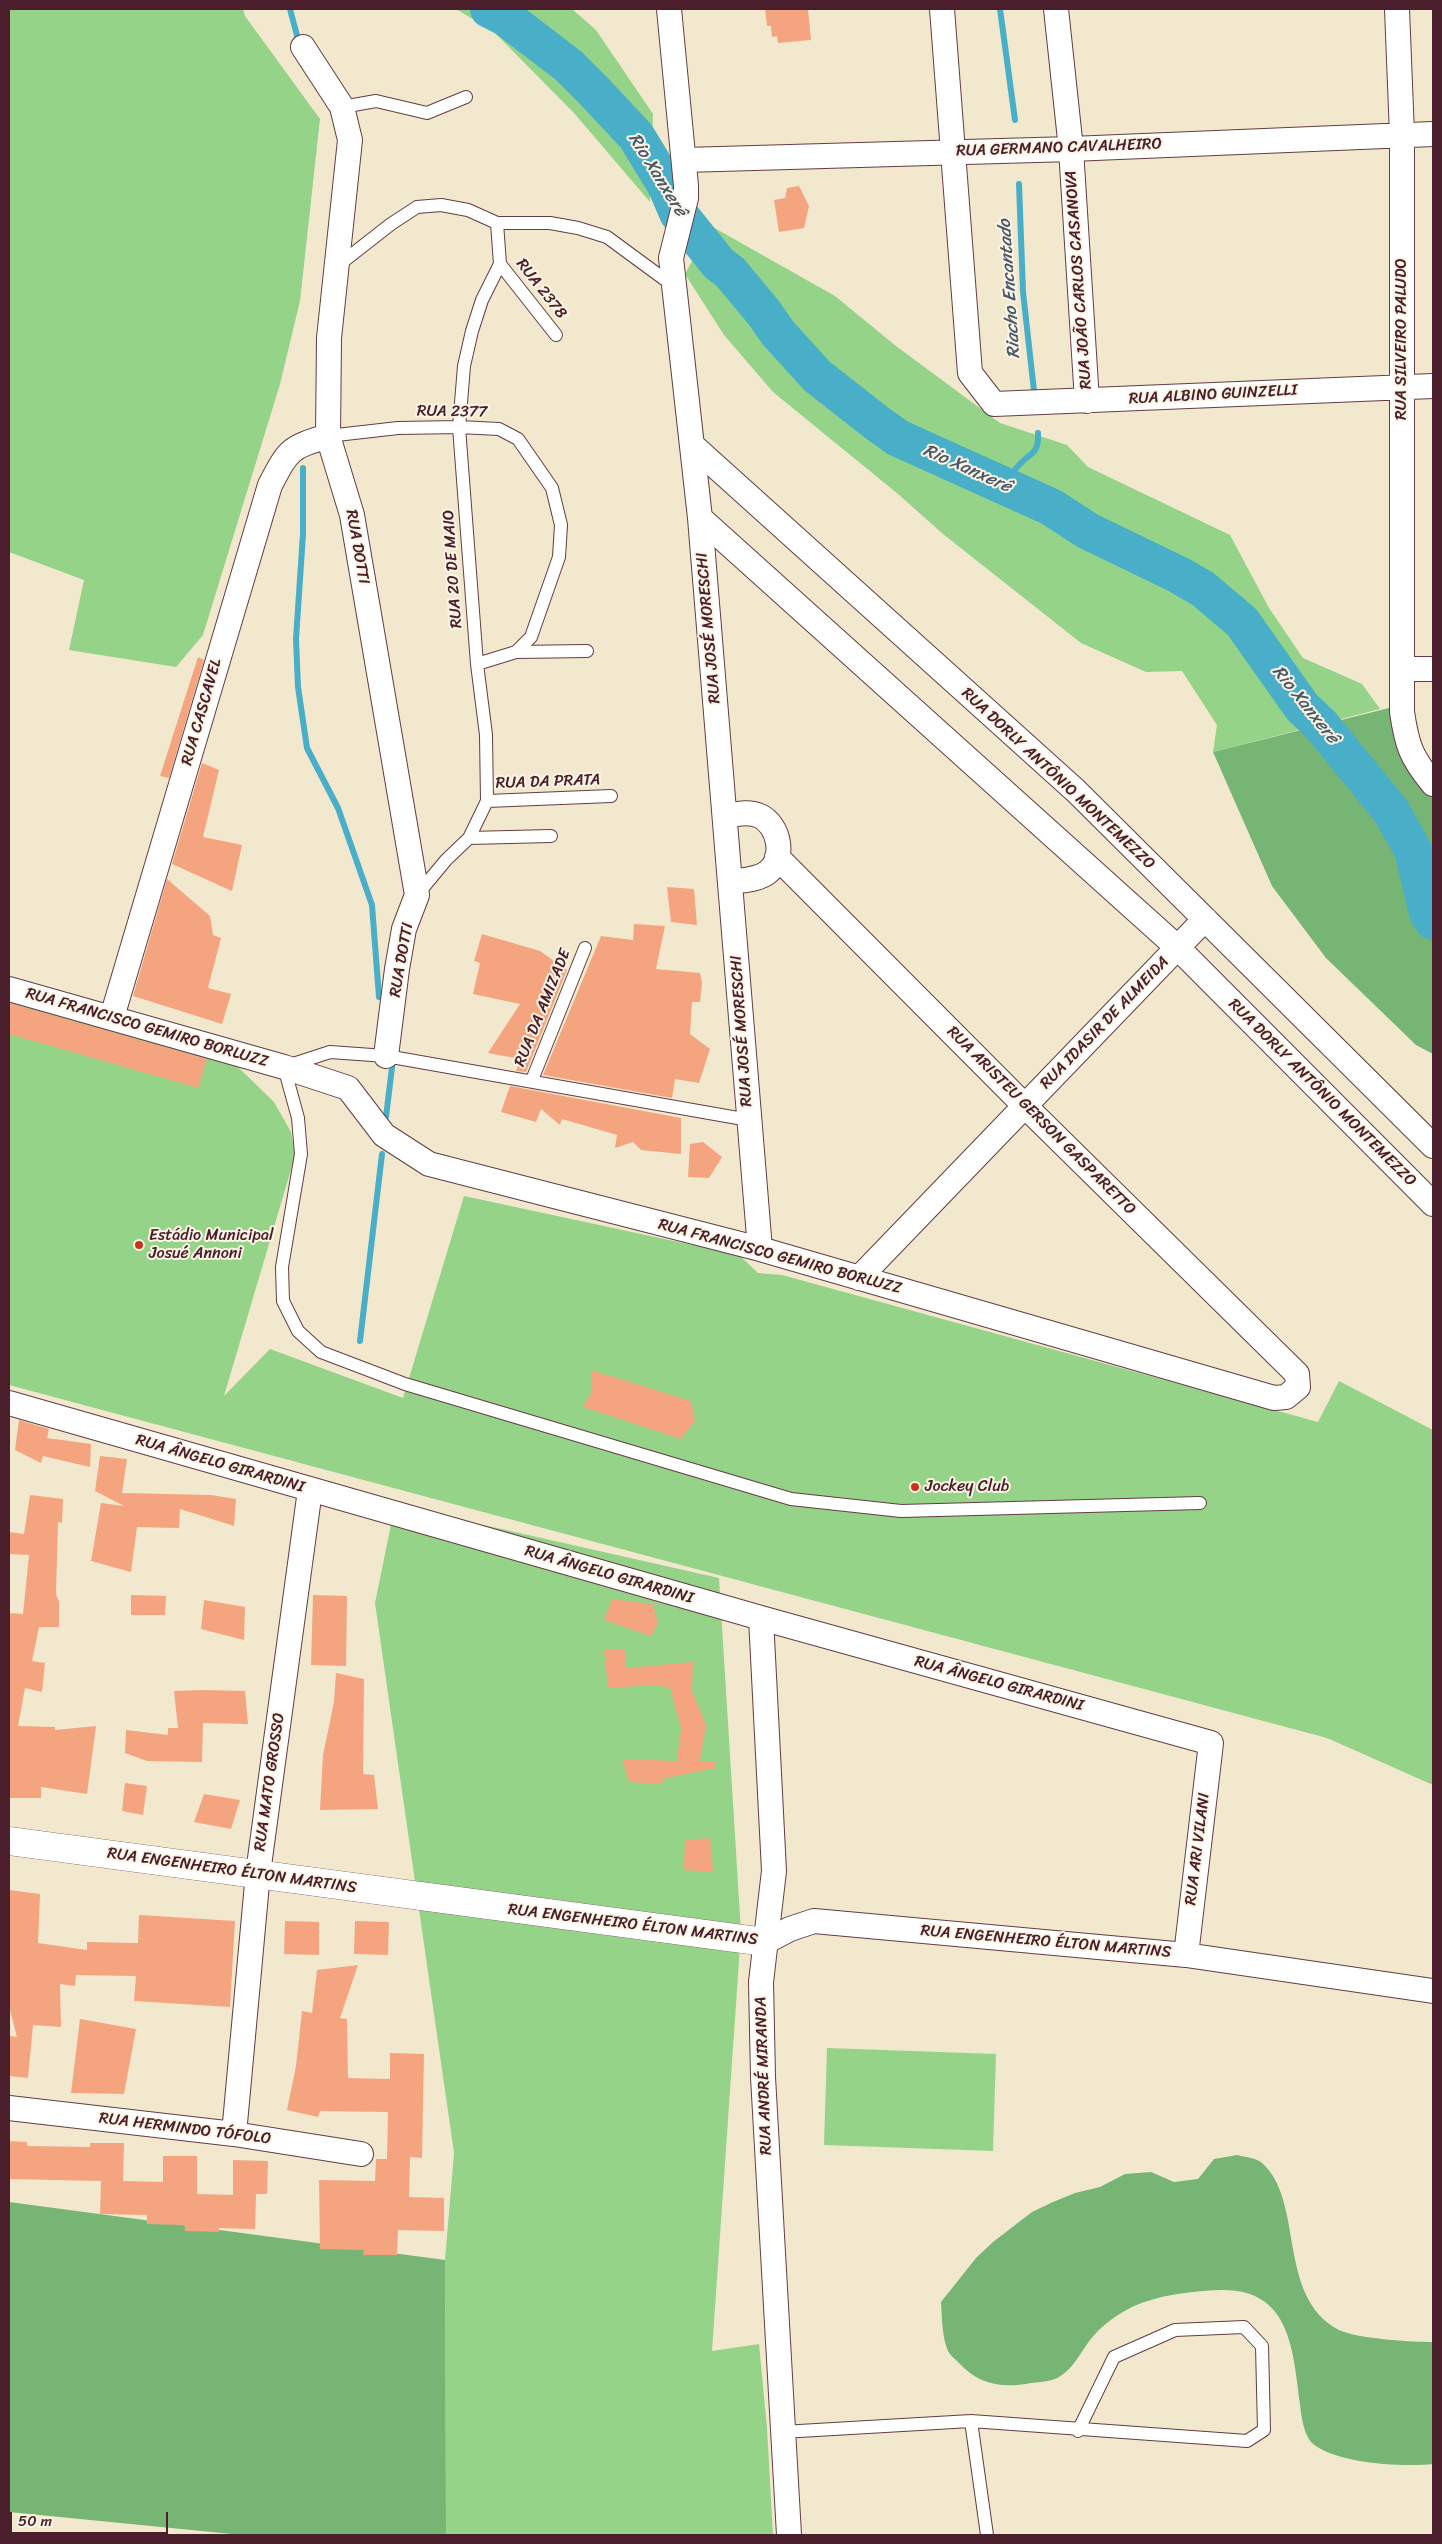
<!DOCTYPE html>
<html>
<head>
<meta charset="utf-8">
<style>
  body { margin:0 }
  #map { position:relative; width:1442px; height:2544px; overflow:hidden; background:#f2e8cd; font-family:Sriracha,sans-serif }
  canvas { display:block }
  .frame { position:absolute; inset:0; border:10px solid #4a1f2b; pointer-events:none }
  .scale { position:absolute; left:10px; top:2512px; width:158px; height:22px; box-sizing:border-box; border:2px solid #4a1f2b; border-top:0; padding-left:6px; font-size:15px; line-height:18px; white-space:nowrap; color:#4a1f2b; -webkit-text-stroke:4px #fcf5e5; paint-order:stroke }
</style>
</head>
<body>
<div id="map">
<canvas width="1442" height="2544"></canvas>
<div class="frame"></div>
<div class="scale">50 m</div>
</div>
<script>
const ctx = document.querySelector('canvas').getContext('2d');
ctx.lineJoin = 'round';
function fill(path, color) { ctx.fillStyle = color; ctx.fill(path, 'evenodd'); }
function trace(path, color, width, dash) { ctx.strokeStyle = color; ctx.lineWidth = width; ctx.lineCap = dash ? 'butt' : 'round'; ctx.setLineDash(dash || []); ctx.stroke(path); }
function write(font, color, halo, rows, align = 'center') {
  ctx.font = font + ' Sriracha,sans-serif'; ctx.lineWidth = 4; ctx.setLineDash([]); ctx.textBaseline = 'middle'; ctx.strokeStyle = halo; ctx.fillStyle = color; for (const [text, x, y, turn = 0] of rows) {
    ctx.save(); ctx.translate(x, y); ctx.rotate((+turn || 0) * Math.PI / 180); ctx.textAlign = isNaN(turn) ? turn : align; if (halo) ctx.strokeText(text, 0, 0); ctx.fillText(text, 0, 0); ctx.restore();
  }
}
fill(new Path2D(`
  M9 9H243L245 16 320 119 300 301 280 384 203 635 176 667 69 650 84 580 9 552Z
  M456 9H572L596 30 653 114 650 202 574 113 494 32Z
  M711 226 835 296 896 346 1000 423 1067 445 1088 467 1230 535 1269 608 1303 658 1362 684 1380 709 1213 752 1217 725 1182 671 1146 672 1081 643 943 534 898 494 773 392 724 335 685 274Z
  M9 997 208 1055 238 1067 274 1102 291 1132 295 1156 224 1396 270 1349 403 1398 464 1196 739 1255 758 1273 782 1275 1318 1422 1339 1381 1433 1430V1785L1327 1738 9 1385Z
  M395 1505 719 1578 741 1932 712 2351 759 2344 767 2428 773 2535H446L445 2260 454 2153 375 1603Z
  M827 2048 996 2054 993 2151 824 2145Z`), '#94d388');
fill(new Path2D(`
  M1389 708 1398 751 1433 796V1054L1416 1045 1326 958 1272 886 1213 752Z
  M1237 2155C1245 2157 1257 2158 1262 2163 1305 2201 1276 2297 1339 2330 1358 2339 1412 2342 1433 2342V2464C1403 2467 1336 2464 1312 2443 1304 2435 1301 2415 1300 2404 1293 2351 1291 2288 1220 2290 1191 2291 1158 2295 1132 2307 1116 2315 1101 2326 1090 2340 1081 2352 1073 2369 1059 2377 1051 2382 1035 2382 1026 2384 998 2388 977 2383 958 2362 955 2359 950 2355 948 2351 942 2337 942 2318 941 2302L976 2258 993 2242 1032 2212 1053 2202 1075 2193 1100 2187 1125 2174 1151 2172 1174 2182 1198 2179 1214 2159Z
  M9 2202 445 2260 446 2535H242L9 2512Z`), '#77b574');
trace(new Path2D(`
  M290 9 299 43
  M1000 9 1015 120
  M1019 184 1023 292 1034 391
  M303 468V534L296 639 298 687 307 748 338 808 372 905 379 997
  M1005 485C1009 478 1013 471 1019 465 1031 452 1039 454 1038 433
  M386 1117 393 1059
  M360 1341 382 1154`), '#49afc8', 6);
trace(new Path2D(`
  M489 9 505 17 569 66 593 90 636 136 666 185 678 213 719 264 730 272 764 313 778 333 817 376 877 423 898 438 1051 507 1088 531 1179 575 1203 589 1242 622 1302 707 1321 725 1391 811 1413 850 1428 913 1433 921`), '#49afc8', 38);
fill(new Path2D(`
  M765 9H808L811 40 778 43 777 36 772 37 771 26H767Z
  M799 186 809 206 804 228 779 232 774 200 785 198 787 188Z
  M198 657 204 660 169 778 160 776Z
  M202 763 219 770 203 837 242 845 232 891 172 864Z
  M167 879 210 916 213 935 221 938 208 988 231 994 222 1024 133 996Z
  M667 887 694 889 697 925 671 922Z
  M634 924 665 926 656 969 700 973 702 983 700 1002H692L690 1034 710 1049 699 1083 675 1079 672 1098 543 1075 601 936 633 940Z
  M482 934 540 951 567 970 526 1072 516 1071 520 1059 488 1053 520 1004 473 994 480 963 474 961Z
  M9 1003 207 1059 198 1088 9 1034Z
  M510 1086 681 1118V1154L641 1150 633 1142 615 1148 617 1135 562 1119 560 1125 541 1109 536 1122 501 1112Z
  M703 1142 722 1157 709 1178 688 1177 690 1144Z
  M591 1370 691 1401 695 1421 681 1439 583 1407 592 1391Z
  M19 1420 49 1429 47 1438 91 1444 90 1467 43 1456 41 1463 15 1450Z
  M100 1456 127 1459 122 1493 211 1495 236 1499 234 1526 180 1509 179 1528 137 1527 131 1572 91 1561 101 1503 124 1506 95 1491Z
  M30 1495 63 1499 62 1523 58 1522 56 1594 59 1602V1627H39L32 1661 45 1663 42 1692 25 1688 18 1726 55 1727V1730L96 1726 87 1794 41 1787V1798H9V1613L23 1614 29 1555 9 1554V1532L24 1534Z
  M131 1595 166 1596 165 1615H131Z
  M313 1595 347 1596 346 1666 311 1665Z
  M612 1599 653 1604 658 1623 651 1636 604 1620Z
  M204 1600 245 1607 244 1640 201 1629Z
  M604 1650H625L626 1668 693 1662 692 1691 706 1725 700 1761 715 1762V1768L662 1779 663 1784 629 1782 622 1759 677 1761 681 1728 670 1688 655 1685 608 1688Z
  M336 1673 364 1679 363 1774 374 1775 378 1809 320 1810 323 1755 334 1702Z
  M202 1690 245 1691 248 1724 203 1723 202 1762 147 1761 125 1753 126 1730 168 1735V1728H178L174 1691Z
  M125 1783 147 1786 143 1815 122 1811Z
  M204 1794 240 1800 231 1829 194 1822Z
  M710 1838 713 1872 684 1870 685 1840Z
  M9 1890 40 1894 38 1943 87 1950V1942L138 1943 139 1915 235 1921 230 2007 134 2001 136 1976 76 1975 75 1986 60 1984 61 2027 33 2025 28 2078 9 2076V2036L17 2037 9 2006Z
  M285 1921 319 1922V1955L284 1954Z
  M355 1921 389 1922 388 1955 354 1954Z
  M358 1965 340 2018 347 2019 348 2078 390 2079V2053L424 2054 422 2158 410 2157 409 2197 444 2198V2231L398 2230 397 2255H363L364 2250 320 2249 319 2180 375 2181 376 2159H387L388 2112 320 2111 318 2117 287 2110 296 2066 302 2011 312 2013 317 1970Z
  M80 2019 136 2029 124 2094 71 2093Z
  M9 2141 27 2142V2146L90 2147V2143H124L123 2181 163 2182V2156H197V2194L233 2195V2160L268 2161 267 2194H256L255 2229 219 2228V2232L185 2231V2225L147 2224V2215L100 2214 101 2181 9 2179Z`), '#f4a580');
const service = new Path2D(`
  M342 107 376 101 427 113 466 97
  M500 264 556 335
  M336 267 391 224 417 207 441 205 468 210 497 223H550L578 228 607 237 675 287
  M328 436 398 428 459 427 499 429 518 439 552 488 561 525 559 557 531 637 516 652
  M477 664 516 652 587 651
  M487 801 611 796
  M469 838 551 836
  M417 895 446 860 469 838 487 801 486 735 477 664 459 427 464 366 472 331 482 300 500 264 497 223
  M532 1080 585 948
  M749 1120 386 1056 330 1052 284 1067 298 1118 301 1154 282 1267 283 1301 298 1331 321 1352 405 1384 791 1499 901 1511 1200 1503
  M971 2421 987 2535
  M782 2432 971 2421 1247 2441 1264 2430 1262 2346 1244 2327 1175 2330 1114 2357 1078 2431`);
const minor = new Path2D(`
  M669 9 686 186V198L671 258 700 518 760 1249
  M942 9 970 373 994 404 1433 386
  M1056 9 1071 149 1087 401
  M1397 9 1402 135V712C1407 746 1411 757 1433 784
  M303 47 342 107 350 140 329 338 328 436 352 515 417 895 404 929 397 969 386 1056
  M684 160 1071 149 1433 134
  M692 445 1076 791 1433 1146
  M700 518 1178 948 1433 1204
  M1402 669H1433
  M725 816C737 814 749 811 760 816 779 825 786 858 768 872 758 880 743 880 731 882
  M9 989 284 1067 348 1088 384 1135 429 1164 760 1249 1274 1398 1286 1397 1298 1387 1297 1374 1025 1106 777 857
  M112 1017 270 485C289 449 289 448 328 436
  M859 1278 1205 919
  M9 1403 761 1618 1211 1743 1186 1955
  M761 1618 774 1871 761 1982 763 2077 789 2535
  M765 1942 790 1929 814 1921 1186 1955 1433 1991
  M9 2108 234 2134 361 2154
  M234 2134 258 1873 310 1490`);
const tertiary = new Path2D(`
  M9 1841 765 1942`);
trace(service, '#633d43', 14);
trace(minor, '#633d43', 26);
trace(tertiary, '#633d43', 29);
trace(service, '#fff', 12);
trace(minor, '#fff', 24);
trace(tertiary, '#fff', 28);
for (const [x, y, r, color] of [
  [139,1245,5,"#c8321e"],
  [915,1487,5,"#c8321e"]
]) { const dot = new Path2D(); dot.arc(x, y, r, 0, 2 * Math.PI); ctx.fillStyle = color; ctx.fill(dot); trace(dot, '#fcf5e5', 2); }
write('16px', '#4a1f2b', '#fcf5e5', [
  ["RUA GERMANO CAVALHEIRO",1059,148,-2],
  ["RUA JOÃO CARLOS CASANOVA",1079,280,-94],
  ["RUA 2378",541,289,52],
  ["RUA SILVEIRO PALUDO",1402,339,-90],
  ["RUA ALBINO GUINZELLI",1213,395,-3],
  ["RUA 2377",452,412,1],
  ["RUA DOTTI",357,547,80],
  ["RUA 20 DE MAIO",453,569,-94],
  ["RUA JOSÉ MORESCHI",709,628,-95],
  ["RUA CASCAVEL",202,712,-74],
  ["RUA DORLY ANTÔNIO MONTEMEZZO",1058,779,43],
  ["RUA DA PRATA",548,782,-2],
  ["RUA DOTTI",402,960,-80],
  ["RUA DA AMIZADE",543,1008,-68],
  ["RUA IDASIR DE ALMEIDA",1105,1023,-46],
  ["RUA FRANCISCO GEMIRO BORLUZZ",147,1028,16],
  ["RUA JOSÉ MORESCHI",742,1031,-94],
  ["RUA DORLY ANTÔNIO MONTEMEZZO",1322,1093,45],
  ["RUA ARISTEU GERSON GASPARETTO",1041,1121,45],
  ["RUA FRANCISCO GEMIRO BORLUZZ",780,1257,15],
  ["RUA ÂNGELO GIRARDINI",220,1464,16],
  ["RUA ÂNGELO GIRARDINI",609,1575,16],
  ["RUA ÂNGELO GIRARDINI",999,1684,15],
  ["RUA MATO GROSSO",270,1782,-82],
  ["RUA ARI VILANI",1198,1849,-83],
  ["RUA ENGENHEIRO ÉLTON MARTINS",232,1871,8],
  ["RUA ENGENHEIRO ÉLTON MARTINS",633,1925,7],
  ["RUA ENGENHEIRO ÉLTON MARTINS",1046,1942,5],
  ["RUA ANDRÉ MIRANDA",764,2076,-92],
  ["RUA HERMINDO TÓFOLO",185,2129,7]
]);
write('16px', '#4a1f2b', '#fcf5e5', [
  ["Estádio Municipal",149,1236],
  ["Josué Annoni",149,1254],
  ["Jockey Club",925,1487]
], 'left');
write('italic 18px', '#4a596a', '#fcf5e5', [
  ["Rio Xanxerê",657,175,58],
  ["Riacho Encantado",1010,289,-94],
  ["Rio Xanxerê",967,469,24],
  ["Rio Xanxerê",1305,705,51]
]);
</script>
</body>
</html>
